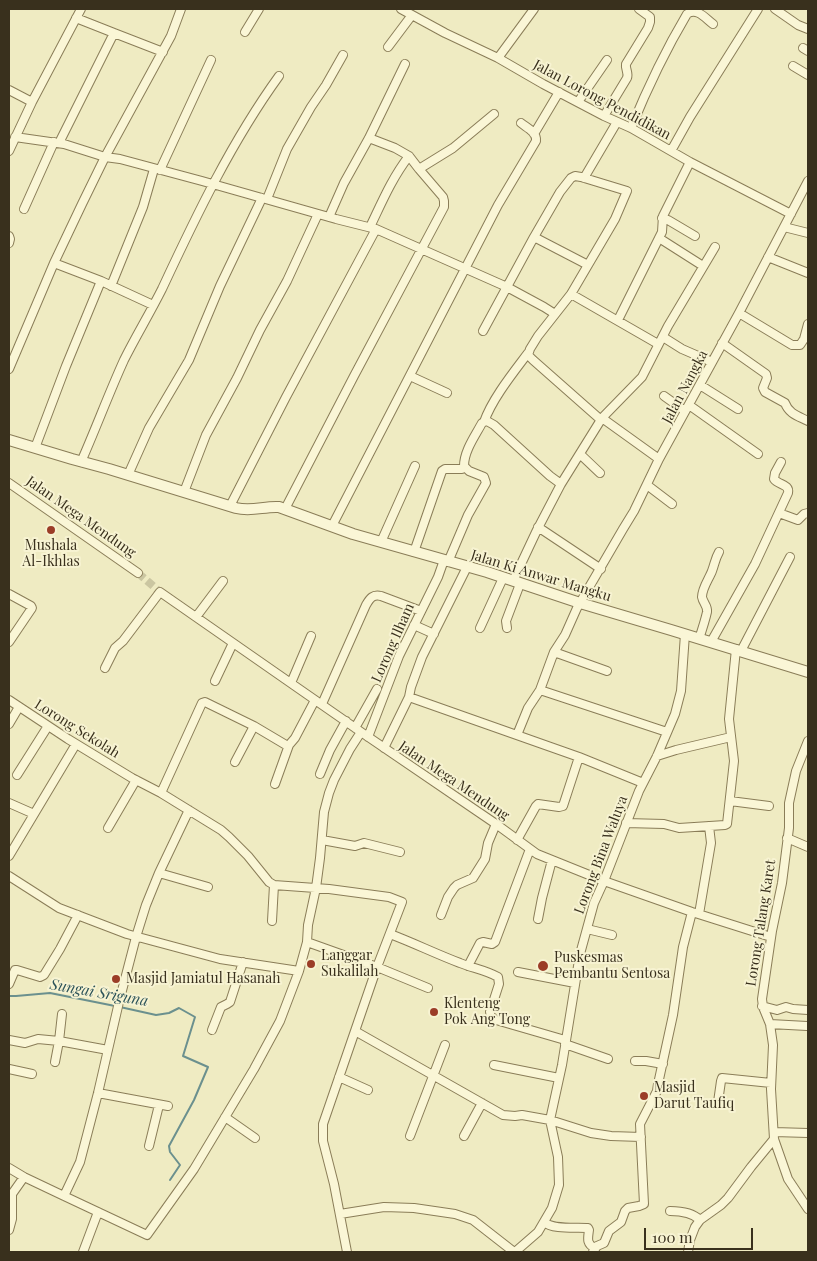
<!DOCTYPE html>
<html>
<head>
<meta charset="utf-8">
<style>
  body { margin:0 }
  #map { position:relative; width:817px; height:1261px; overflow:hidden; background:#efebc2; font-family:"Playfair Display",serif }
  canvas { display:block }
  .frame { position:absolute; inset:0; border:10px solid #39301d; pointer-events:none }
  .scale { position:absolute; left:644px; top:1228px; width:109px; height:22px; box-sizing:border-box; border:2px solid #39301d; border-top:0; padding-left:6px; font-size:15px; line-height:18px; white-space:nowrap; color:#39301d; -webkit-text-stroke:4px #f7f3d2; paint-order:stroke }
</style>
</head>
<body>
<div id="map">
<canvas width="817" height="1261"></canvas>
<div class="frame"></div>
<div class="scale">100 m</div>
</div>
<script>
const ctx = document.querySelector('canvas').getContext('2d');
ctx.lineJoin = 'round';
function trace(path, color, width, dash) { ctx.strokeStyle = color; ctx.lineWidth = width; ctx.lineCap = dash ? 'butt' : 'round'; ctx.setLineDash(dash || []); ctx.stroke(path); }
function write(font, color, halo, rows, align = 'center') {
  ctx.font = font + ' "Playfair Display",serif'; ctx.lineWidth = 4; ctx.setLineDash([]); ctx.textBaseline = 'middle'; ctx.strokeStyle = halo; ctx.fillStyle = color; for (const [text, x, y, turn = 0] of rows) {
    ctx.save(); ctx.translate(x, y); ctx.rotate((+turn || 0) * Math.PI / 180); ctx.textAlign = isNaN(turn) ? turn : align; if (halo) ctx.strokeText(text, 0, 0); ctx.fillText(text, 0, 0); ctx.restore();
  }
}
trace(new Path2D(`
  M9 996H16L50 993 115 1006
  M120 1007 156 1015 169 1013 179 1008 195 1017 183 1056 208 1067 194 1100 169 1146 170 1152 180 1165 170 1180`), '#6b908e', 2);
trace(new Path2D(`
  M138 573 160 592`), '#cbc6a1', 8, [8, 4]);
const minor = new Path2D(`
  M401 9 445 33 498 58 543 84 604 116 631 128 690 162 791 214
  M775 9 798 25 808 29
  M245 32 259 9
  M114 33 163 52
  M388 47 412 15
  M803 48 808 51
  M498 58 534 9
  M793 66 808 75
  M9 90 32 102
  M578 102 607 60
  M604 116 627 78C629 73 625 69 626 64L648 28 650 22V17L639 9
  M631 128C647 89 665 51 687 14 697 7 705 18 713 24
  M534 134 559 92
  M15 137 64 144 105 157 120 159 202 181 336 219 376 229 507 287 544 307 555 314
  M369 138 395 148 409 156
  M59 143 114 33 76 18
  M9 151 32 102 81 9
  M671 151 690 117 758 9
  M160 170 211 60
  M584 178 617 122
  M267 199 287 149 311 107 326 85 343 55
  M24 209 54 142
  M329 217 344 183 369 138 405 64
  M662 218 668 220 695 236
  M370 227C382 202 392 178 409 156L419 169 453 148 494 114
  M784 227 808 233
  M9 236 10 239 9 243
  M534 237 588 265
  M659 238 703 266
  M768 257 808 273
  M54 263 101 281
  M111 286 143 207 154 169
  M571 294 658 344
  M739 313 792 345H800L804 339 808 324
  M618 320 662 232 663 216 690 162
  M483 331 534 237 560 192 571 178 575 176 581 177 627 191 615 219 571 294 538 336 530 349 528 355 533 360 601 420
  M663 337 682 349 712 362
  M722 343 766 374 767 378 763 388 765 392 785 403C789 414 798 416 808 421
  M9 369 54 263 82 204 105 157 171 36 181 9
  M410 376 447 393
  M700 385 738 409
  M664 396 685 411
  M689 405 758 454
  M602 418 659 459
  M484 422 487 421 494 425 550 476 561 484 602 418 642 377 668 326 715 247
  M35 448 66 366 101 281 153 305
  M580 454 600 473
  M81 462C96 428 109 393 124 360 136 336 150 313 162 289 196 216 232 141 279 76
  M464 466C464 451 475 436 482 423L484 422C492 399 513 373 528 353
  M128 475 149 428 189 360 220 286 262 198
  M9 483 138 573
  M647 485 672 504
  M184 492 206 435 237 378 260 330 287 281 318 214
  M230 506 286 397 376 229
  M285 509 354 376 444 207V201L443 197 419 169
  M779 513 798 520 804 514 808 513
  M332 526 498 205 536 141C537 132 527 128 521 123
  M538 527 601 569
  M381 542 415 466
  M414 552 442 471 445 469H462L464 466
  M448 562 468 515 486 483 484 477 469 471 464 466
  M513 581 537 530 561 484
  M9 594 31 606 32 608 9 642
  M196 617 223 581
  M414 625 434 634
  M480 628 503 578
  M507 628 506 621 520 584
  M699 639C702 630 705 621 707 612 708 606 703 603 702 597 702 588 709 579 712 571 715 563 715 559 719 552
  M711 642 755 564 788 493C790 484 778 485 774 479L775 473 781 462
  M741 651 790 557
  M554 652 607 671
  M105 668 115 648 123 641 160 592 361 732 496 824 537 854 604 881 692 912 771 937
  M215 681 233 643
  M291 683 311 636
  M540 690 667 732
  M409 697 579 757 643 783
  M9 700 68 739 132 778 161 793 221 830 229 837 248 856 269 882 274 885 329 889 389 897 402 902 377 967 323 1124V1141L334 1184 347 1252
  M322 704 366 605C370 598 373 594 381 596L421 611
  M9 724 19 707
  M355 728 377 689
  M517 735 528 708 540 690 554 652 565 635 577 608 623 529 634 511 659 459 739 313 808 181
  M368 737 399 656 438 577 444 560
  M808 741 796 771 789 803V828L782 883 772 931 762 999 763 1007 770 1024 773 1045 771 1089 774 1139 788 1179 808 1209
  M384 748 409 697 411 687 422 657 467 567
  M657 756 676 750 731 737
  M235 762 254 726
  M320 774 330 750 346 721
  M17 775 48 726
  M275 784 289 745
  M161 793 202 703 205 702 254 726 286 745H289L295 738 315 700
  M730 801 769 806
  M9 803 34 814
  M189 810 159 873 146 905 136 937 119 1002 98 1093 80 1162 64 1196 147 1235 194 1169 254 1069 280 1021 299 971 307 942 308 925 316 888 320 858 324 812 329 793 334 780 350 749 361 732
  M626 823 664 824 679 828 725 825 727 824 734 761 729 719 736 649
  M108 828 136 780
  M787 838 808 847
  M322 840 355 846 364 843 400 852
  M517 840 536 806 538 804 559 807 563 806 579 757
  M9 856 76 744
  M159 873 208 887
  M9 876 59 908 127 934 220 959 299 971
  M699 914 711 843 709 826
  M441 915 448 897 454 888 457 885 473 878 485 859 488 843 496 824
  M538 919 542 898 552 860
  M272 921 274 885
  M587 929 612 935
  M390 934C414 943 436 954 460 963 472 968 486 970 498 977L499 984 490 1012C490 1016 493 1019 496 1020L565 1040
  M307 942 377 967 428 988
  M468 966 480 943 483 942 492 944 495 942 530 849
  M518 972 575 983
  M9 984 15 970H17L40 977 44 975 60 949 78 915
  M762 1006 777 1010 786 1007 793 1009 808 1010
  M62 1014 59 1041 108 1050
  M770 1024 807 1026
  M212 1030 221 1007 227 1004 230 1002 243 962
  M355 1031 503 1115 515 1116 522 1115 550 1120 591 1133 611 1136 641 1137
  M9 1040 25 1043 38 1039 59 1041 55 1062
  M565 1044 608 1059
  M635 1061H646L663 1064
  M494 1065 559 1078
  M9 1069 32 1074
  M339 1077 368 1090
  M98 1093 168 1106
  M718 1102 721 1081 722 1078 771 1083
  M225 1117 255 1138
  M774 1132 808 1133
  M410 1136 445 1045
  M464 1136 482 1103
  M149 1146 159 1105
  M9 1168 24 1177 64 1196
  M670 1211C681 1211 693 1213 700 1220
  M340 1214 384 1207 414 1208 455 1214 473 1220 514 1252
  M544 1222C553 1230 576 1227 588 1228L589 1230C588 1238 586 1244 595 1248
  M9 1230 12 1219V1194L24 1177
  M83 1252 98 1212
  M515 1252 538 1232 552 1208 559 1185 558 1157 550 1120 562 1065 580 954 594 903 604 881 639 791 657 756 675 714 681 691 685 634
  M593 1252 597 1246 604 1243 609 1231 621 1222 625 1211 628 1208 639 1206 644 1204 640 1124 657 1091 658 1084 673 1015 683 947 692 912
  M688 1252 690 1240 695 1227 700 1220 721 1205 728 1198 751 1167 774 1139`);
const tertiary = new Path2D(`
  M9 440 72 459 109 469 236 508C252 512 264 506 279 507L353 534 487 572 580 603 671 630 808 672`);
trace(minor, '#8a7d58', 10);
trace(tertiary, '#8a7d58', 12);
trace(minor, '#faf6d6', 8);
trace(tertiary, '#faf6d6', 10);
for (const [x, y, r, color] of [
  [51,530,5,"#9b3d27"],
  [311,964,5,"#9b3d27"],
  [543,966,6,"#9b3d27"],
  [116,979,5,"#9b3d27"],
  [434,1012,5,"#9b3d27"],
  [644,1096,5,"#9b3d27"]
]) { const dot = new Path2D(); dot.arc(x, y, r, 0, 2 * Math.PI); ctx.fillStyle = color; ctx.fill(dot); trace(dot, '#f7f3d2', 2); }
write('14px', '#39301d', '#f7f3d2', [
  ["Jalan Lorong Pendidikan",602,100,28],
  ["Jalan Nangka",685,387,-62],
  ["Jalan Mega Mendung",81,517,35],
  ["Jalan Ki Anwar Mangku",541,576,17],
  ["Lorong Ilham",393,643,-66],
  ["Lorong Sekolah",77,729,32],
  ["Jalan Mega Mendung",454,781,34],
  ["Lorong Bina Waluya",601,855,-69],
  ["Lorong Talang Karet",761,923,-81]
]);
write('14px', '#39301d', '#f7f3d2', [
  ["Mushala",51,546,"center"],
  ["Al-Ikhlas",51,562,"center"],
  ["Langgar",321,956],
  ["Sukalilah",321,972],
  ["Puskesmas",554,958],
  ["Pembantu Sentosa",554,974],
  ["Masjid Jamiatul Hasanah",126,979],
  ["Klenteng",444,1004],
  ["Pok Ang Tong",444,1020],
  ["Masjid",654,1088],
  ["Darut Taufiq",654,1104]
], 'left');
write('italic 15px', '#2c5359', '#f7f3d2', [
  ["Sungai Sriguna",99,993,10]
]);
</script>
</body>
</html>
